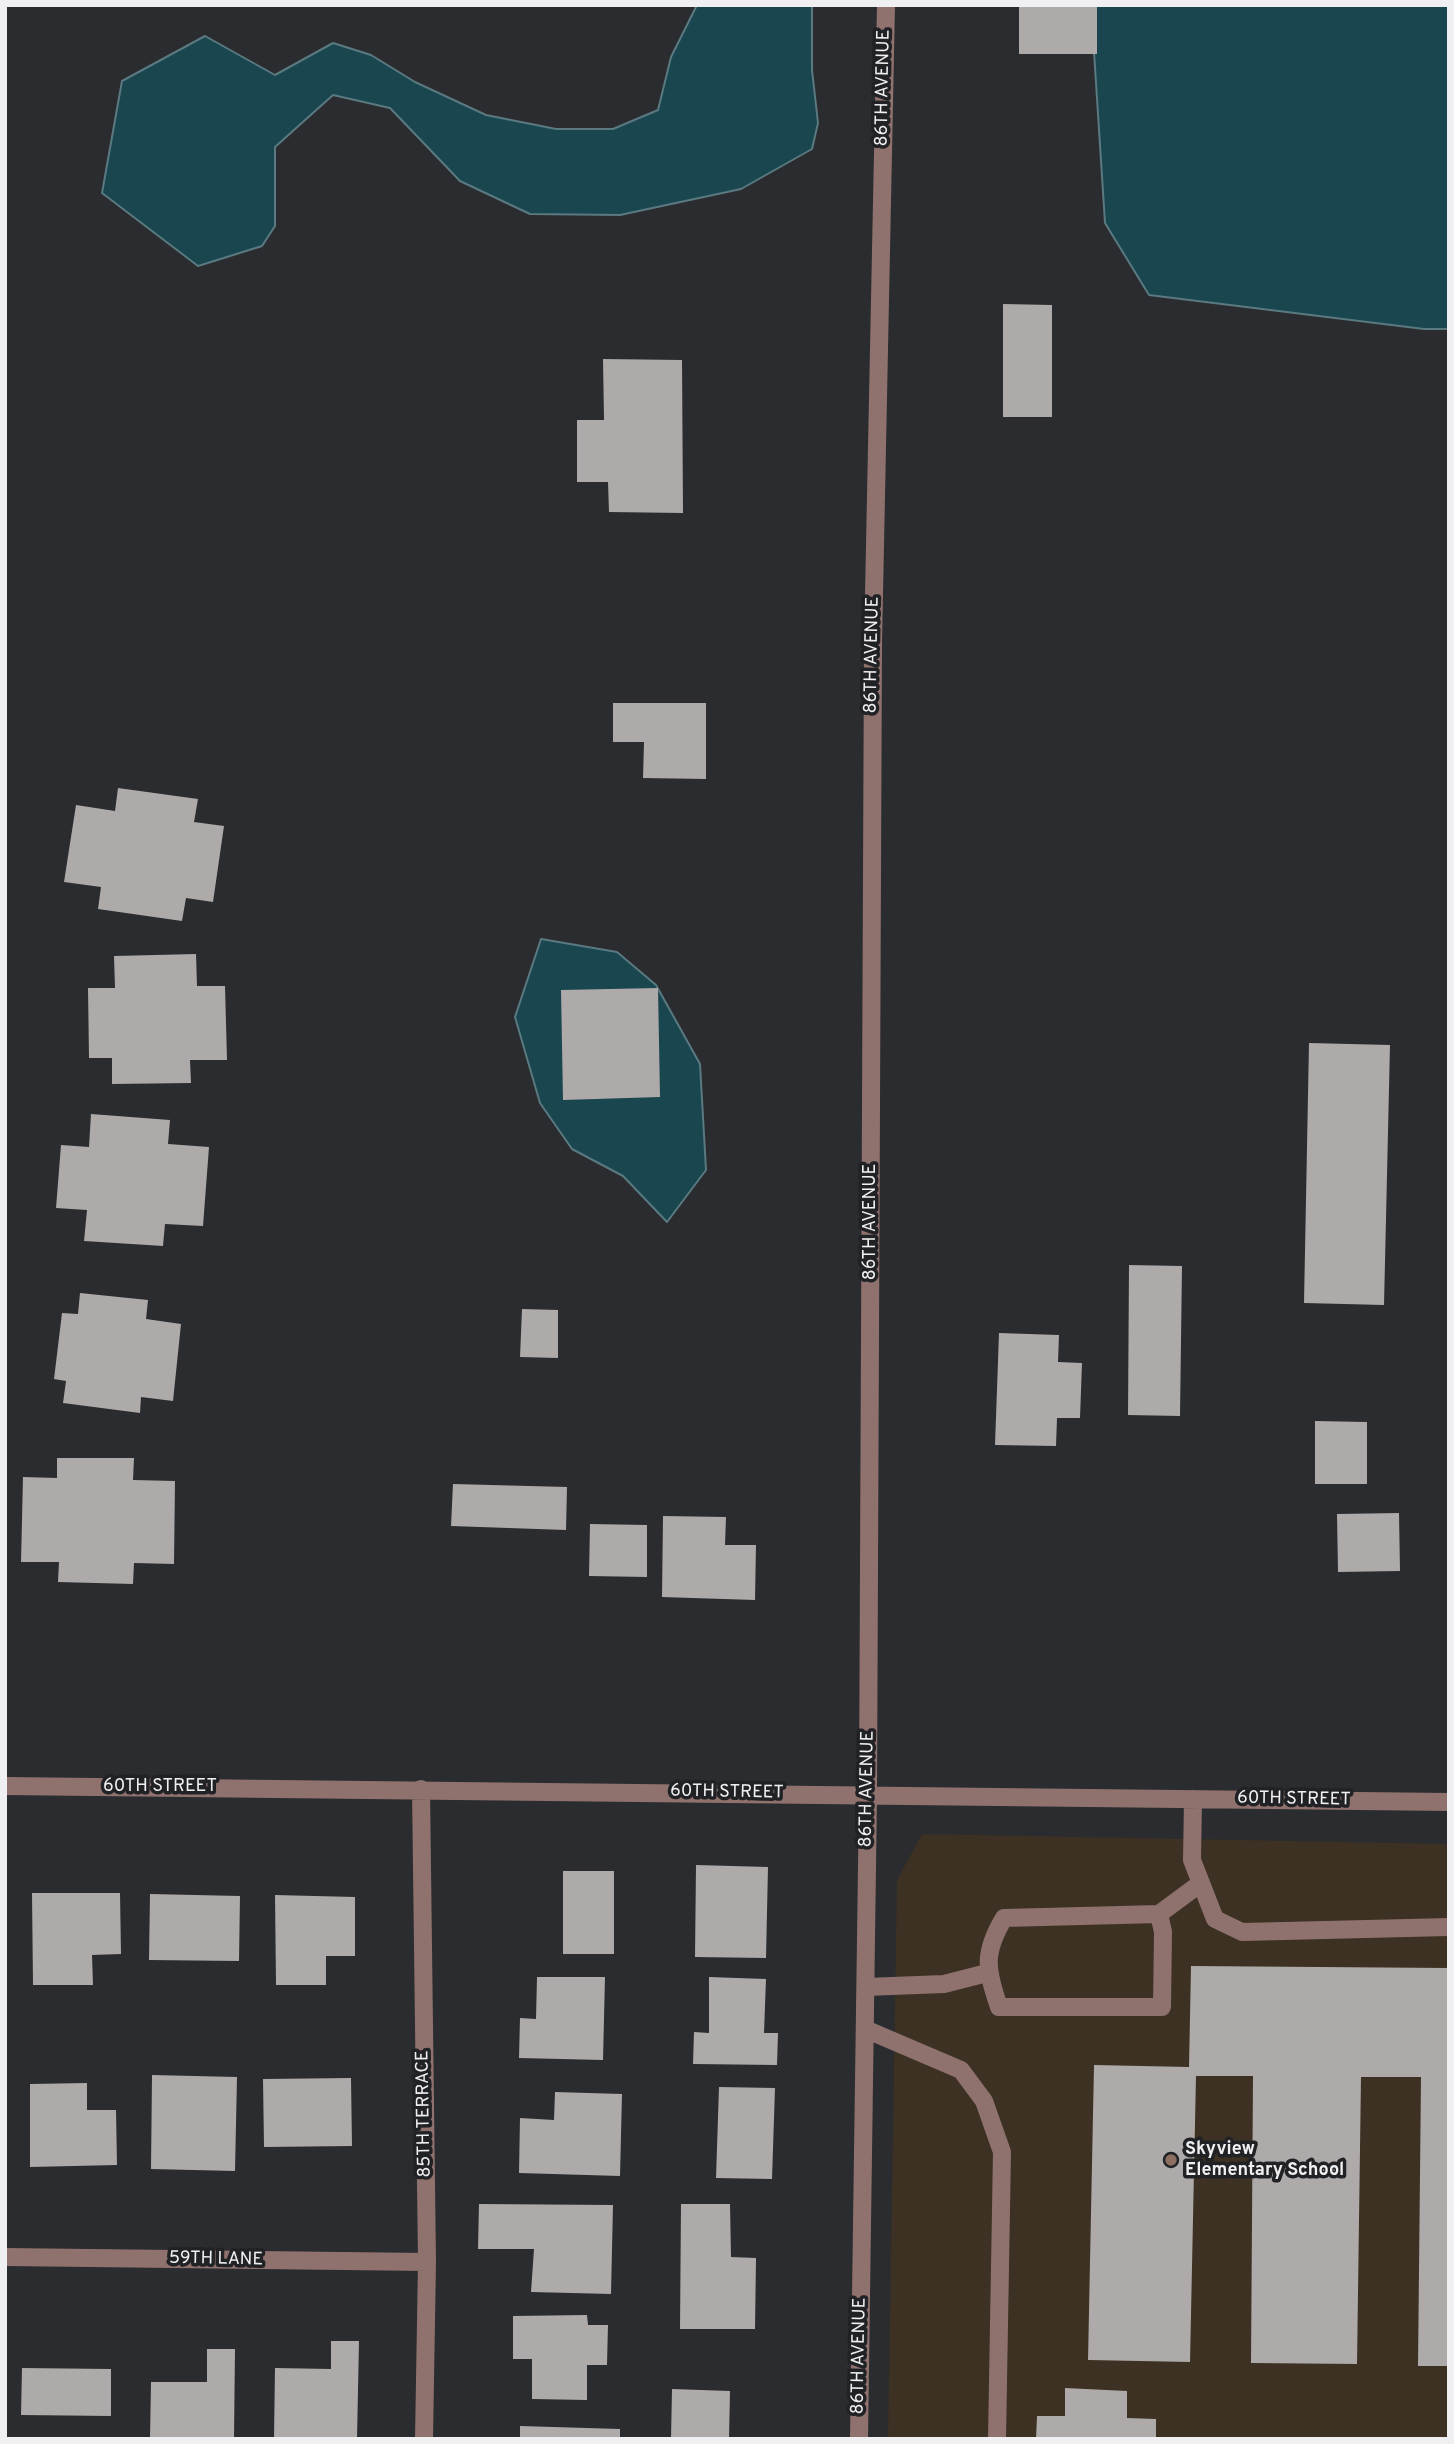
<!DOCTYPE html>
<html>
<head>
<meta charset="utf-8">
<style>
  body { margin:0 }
  #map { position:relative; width:1454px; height:2444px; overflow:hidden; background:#2b2c2f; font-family:Overpass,sans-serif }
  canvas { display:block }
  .frame { position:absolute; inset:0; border:7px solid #f0f0f2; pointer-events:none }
</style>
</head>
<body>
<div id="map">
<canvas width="1454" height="2444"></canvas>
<div class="frame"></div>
</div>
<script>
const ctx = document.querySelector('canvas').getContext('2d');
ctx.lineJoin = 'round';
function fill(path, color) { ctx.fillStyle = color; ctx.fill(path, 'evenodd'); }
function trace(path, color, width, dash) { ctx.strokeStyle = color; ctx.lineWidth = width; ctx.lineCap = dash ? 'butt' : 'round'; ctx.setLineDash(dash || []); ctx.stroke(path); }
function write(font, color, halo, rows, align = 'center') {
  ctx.font = font + ' Overpass,sans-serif'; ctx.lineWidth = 7; ctx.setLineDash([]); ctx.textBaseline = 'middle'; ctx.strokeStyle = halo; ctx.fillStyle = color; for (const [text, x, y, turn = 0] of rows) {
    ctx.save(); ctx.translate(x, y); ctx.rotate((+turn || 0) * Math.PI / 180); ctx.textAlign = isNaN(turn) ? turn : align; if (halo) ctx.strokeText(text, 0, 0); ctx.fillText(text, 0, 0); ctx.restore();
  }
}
fill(new Path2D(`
  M922 1834 1449 1844V2439H888L897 1880Z`), '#3c3122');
const water = new Path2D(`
  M697 5H812V70L818 123 812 149 741 189 620 215 530 214 460 181 390 108 333 95 275 147V226L262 246 198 266 102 193 122 81 205 36 275 75 333 43 371 55 415 82 486 115 556 129H613L658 110 671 57Z
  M1091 5H1449V329H1424L1149 295 1105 223Z
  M541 939 617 952 656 985 700 1064 706 1170 667 1222 623 1176 572 1149 540 1103 515 1017Z`);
fill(water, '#1a464f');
trace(water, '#5a7980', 2);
fill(new Path2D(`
  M1019 5H1097V54H1019Z
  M1003 304 1052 305V417H1003Z
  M603 359 682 360 683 513 609 512 608 482H577V420H604Z
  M613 703H706V779L643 778 644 742H613Z
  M118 788 198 799 194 822 224 826 213 902 186 898 182 921 98 909 101 887 64 882 76 805 115 811Z
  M196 954 197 986H225L227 1060H190L191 1083 112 1084V1058H89L88 988H115L114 956Z
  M658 988 660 1097 563 1100 561 990Z
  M1309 1043 1390 1045 1384 1305 1304 1303Z
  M91 1114 170 1120 168 1144 209 1147 203 1226 165 1224 163 1246 84 1241 87 1210 56 1208 61 1145 89 1147Z
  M1129 1265 1182 1266 1180 1416 1128 1415Z
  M80 1293 148 1300 146 1319 181 1324 173 1401 141 1397 140 1413 63 1403 66 1381 54 1379 62 1313 78 1314Z
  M522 1309 558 1310V1358L520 1357Z
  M999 1333 1059 1335 1058 1362 1082 1363 1080 1418H1057L1056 1446 995 1445Z
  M1315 1421 1367 1422V1484H1315Z
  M57 1458H134L133 1480 175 1481 174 1564 134 1563 133 1584 58 1582 59 1562H21L23 1477 57 1478Z
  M453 1484 567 1487 566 1530 451 1526Z
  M1399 1513 1400 1571 1338 1572 1337 1514Z
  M663 1516 726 1517 725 1545H756L755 1600 662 1597Z
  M590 1524 647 1525V1577L589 1576Z
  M696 1865 768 1867 766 1958 695 1957Z
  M563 1871H614V1954H563Z
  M32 1893H120L121 1954 92 1955 93 1985H33Z
  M150 1894 240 1896 239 1961 149 1960Z
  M275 1895 355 1897V1956H326V1985H276Z
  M1191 1966 1449 1968V2366H1418L1421 2077H1361L1357 2364 1251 2363 1253 2076H1196L1190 2362 1088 2360 1094 2065 1189 2067Z
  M537 1977H605L603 2060 519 2058 520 2018 536 2019Z
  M709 1977 766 1979 764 2033H778L777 2065 693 2064 694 2032 709 2033Z
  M152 2075 237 2077 235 2171 151 2169Z
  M351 2078 352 2146 264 2147 263 2079Z
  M87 2083V2110H116L117 2165 30 2167V2084Z
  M719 2087 775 2088 772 2179 716 2178Z
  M555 2092 622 2094 620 2176 519 2173 520 2118 554 2120Z
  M479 2204 613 2205 611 2294 531 2292 534 2249H478Z
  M681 2204H730L731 2257 756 2258 755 2329H680Z
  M587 2315 588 2325H608L607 2365H587V2400L532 2399V2359H513V2316Z
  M331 2341H359L357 2439H274L275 2368 331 2369Z
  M207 2349H235L234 2439H150L151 2382H207Z
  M22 2368 111 2369V2416L21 2415Z
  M1065 2388 1127 2391V2418L1156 2419V2439H1036L1037 2416H1065Z
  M672 2389 730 2391 729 2439H671Z
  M520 2426 620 2429V2439H520Z`), '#aeaaa9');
trace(new Path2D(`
  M5 1786 1449 1802
  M421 1789 427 2262 424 2439
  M1193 1799 1192 1860 1215 1919 1242 1932 1449 1927
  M1159 1914 1163 1932 1162 2007H999C986 1969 983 1953 1004 1918Z
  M1159 1914 1201 1883
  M866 1987 944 1984 987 1973
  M865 2029 961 2070 984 2101 1002 2152 997 2439
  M5 2257 427 2262
  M859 2439 868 1795 873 643 886 5`), '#8f726e', 18);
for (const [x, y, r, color] of [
  [1171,2160,7,"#8d6e63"]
]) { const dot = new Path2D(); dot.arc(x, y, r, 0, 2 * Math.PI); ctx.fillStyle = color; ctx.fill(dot); trace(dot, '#212225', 2.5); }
write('18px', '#f0f0f2', '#212225', [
  ["86TH AVENUE",884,88,-89],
  ["86TH AVENUE",873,655,-89],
  ["86TH AVENUE",871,1222,-90],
  ["60TH STREET",160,1787],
  ["86TH AVENUE",868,1789,-89],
  ["60TH STREET",727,1793,1],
  ["60TH STREET",1294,1800,1],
  ["85TH TERRACE",425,2114,-91],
  ["59TH LANE",216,2260,1],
  ["86TH AVENUE",860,2356,-89]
]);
write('bold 18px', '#f0f0f2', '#212225', [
  ["Skyview",1185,2150],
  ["Elementary School",1185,2171]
], 'left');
</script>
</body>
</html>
